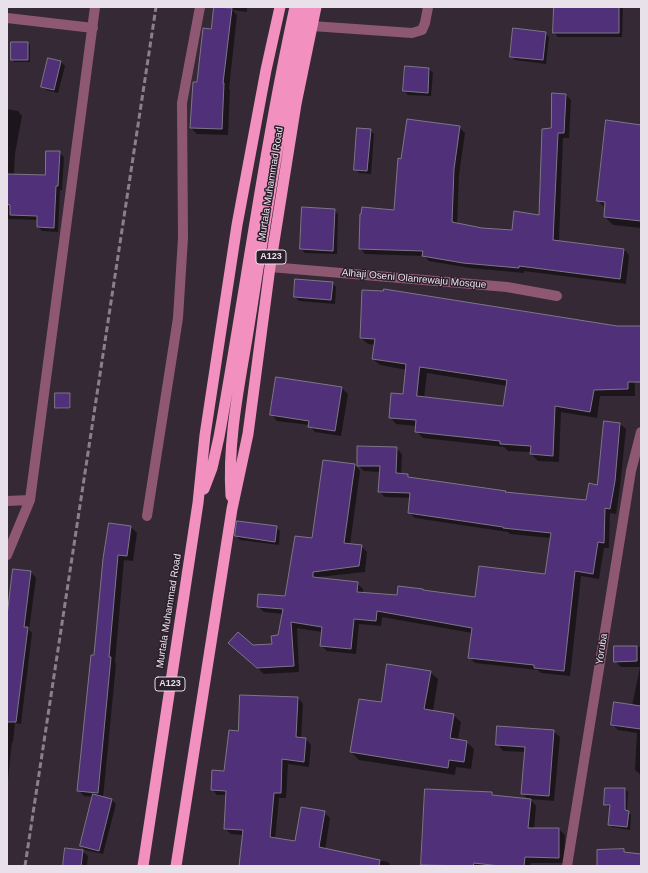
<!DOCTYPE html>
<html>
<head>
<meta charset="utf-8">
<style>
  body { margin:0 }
  #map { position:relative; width:648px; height:873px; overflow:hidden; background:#352935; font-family:Helvetica,sans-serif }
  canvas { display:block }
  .frame { position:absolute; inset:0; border:8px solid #e9e1e9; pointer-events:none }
</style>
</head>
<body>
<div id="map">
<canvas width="648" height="873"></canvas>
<div class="frame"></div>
</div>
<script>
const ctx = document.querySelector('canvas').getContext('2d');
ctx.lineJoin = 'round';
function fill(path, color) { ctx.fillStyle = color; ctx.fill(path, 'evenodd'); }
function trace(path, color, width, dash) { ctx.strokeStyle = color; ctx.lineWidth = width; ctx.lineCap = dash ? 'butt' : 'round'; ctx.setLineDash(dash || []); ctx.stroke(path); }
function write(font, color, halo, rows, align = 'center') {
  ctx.font = font + ' Helvetica,sans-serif'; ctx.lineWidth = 3; ctx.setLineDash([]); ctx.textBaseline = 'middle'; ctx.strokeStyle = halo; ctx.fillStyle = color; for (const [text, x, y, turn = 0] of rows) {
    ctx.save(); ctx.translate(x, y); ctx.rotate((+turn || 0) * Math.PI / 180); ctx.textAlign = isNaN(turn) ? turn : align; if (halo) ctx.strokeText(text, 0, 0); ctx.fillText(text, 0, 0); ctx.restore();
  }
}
fill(new Path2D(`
  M225 7H247V12L232 10 237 15 229 89 230 90 228 135 197 134 191 128 193 83H197L212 30 227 9Z
  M555 7H623L622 37H558L554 33Z
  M545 33 549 37 546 64 515 60 511 56Z
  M28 43 30 45V62H14L12 60Z
  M49 59 61 62 65 66 58 93 46 90 42 86Z
  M429 69 433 73 431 96 408 95 404 91Z
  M566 95 571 100 569 138H563L559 241 624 249 629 255 626 284 524 271V273L470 268 429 261 424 256 365 254 360 248 395 211 401 160 459 127 465 133 459 175 457 224 482 229 513 231 540 216 552 129Z
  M7 109 18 111 22 116 15 154 14 175 46 176 59 152 64 157 62 190H60L58 232 42 231 38 227V220L7 219Z
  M607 121 641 125V228L613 225 605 217 606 209 598 201Z
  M370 130 374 134 371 174 359 173 355 169Z
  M334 210 338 214 337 254 305 253 301 249Z
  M332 283 336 287 335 304 299 301 295 297Z
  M641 315V350L634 351 635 396H600L597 418 561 412 559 462 538 461 531 454V452L508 451 504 447 423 438 416 431V426L396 424 390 417 404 395 407 370 380 365 373 359 376 345 368 344 361 338 641 327ZM427 373 507 386 503 407 424 398Z
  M342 388 348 394 341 436 315 432 309 425 277 421 271 414Z
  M70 394 71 396V409H58L56 407Z
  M604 422 620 424 626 429 620 487 616 514 610 513 609 548H604L599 579 581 576 570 676 541 673 538 670 475 663 469 657 472 633 382 617 381 626 359 624 356 654 327 651 321 645 322 632 297 628 299 672 264 674 235 648 253 646 273 645 279 636 283 614 264 612 258 606 285 597 313 540 355 465 360 471 350 545 361 546 367 552 365 572 319 577V579L357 583 363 589V593L398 596 424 591 476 599 546 575 551 538 510 534 508 532 415 518 409 512 411 498 385 497 379 491 380 472 364 471 358 465 396 448 402 454 401 474 408 475 411 478 505 492 506 493 587 501 598 486Z
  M109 524 131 527 137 533 133 561 124 560 115 662 116 664 103 798 112 800 116 804 103 854 85 850 81 846 93 797 84 796 78 790 95 656Z
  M276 527 280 531 279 545 240 540 236 536Z
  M14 570 31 572 36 578 29 630 32 633 21 724 15 723 13 742H12L8 780H7V624Z
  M615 647H641V775L635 770 637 733 618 730 612 724 632 706 640 667H621L615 661Z
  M430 672 438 679 433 711 453 715 461 722 458 740 466 742 474 749 471 769 456 767 455 775 359 760 351 752 382 703Z
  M298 698 303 704 301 739H306L311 745 309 767 288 764 286 798H279L275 839 296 842 324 812 330 818 325 850 388 862 391 866H240L243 835 231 834 225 829 227 795H217L212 789 225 772 239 732Z
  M553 731 560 737 554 801 530 799 536 806 534 829H559L565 835 564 863H531L530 866H424L422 865 492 793 495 797 529 800 522 793 526 752 503 751 497 744Z
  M625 789 628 792 627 812 631 815 630 830 612 827 609 825 611 807H608L605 804Z
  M82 851 88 856 87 866H64Z`), '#0007');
const building = new Path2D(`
  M214 7 232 8 223 83H224L222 129 190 128 193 82H197L203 28 211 29Z
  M554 7H619V33H553Z
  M513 28 546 32 543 60 510 57Z
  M11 42H28V60H11Z
  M48 58 61 61 54 90 41 87Z
  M405 66 429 68 428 93 403 91Z
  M552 93 566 94 564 133H558L553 240 624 249 620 279 519 266V268L463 263 422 256 423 251 359 249 360 214H361L362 207 394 210 398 158 401 159 407 119 460 126 454 169 452 222 482 228 512 230 514 211 539 215 542 129 551 128Z
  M606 120 641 125V221L604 217 605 202 597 201Z
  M357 128 371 129 367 171 354 170Z
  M46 151H60L58 186H56L54 228 37 227V216L10 215V205L7 204V174L45 175Z
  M302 207 335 209 333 251 300 249Z
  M295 279 333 282 331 300 294 297Z
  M384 289 617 326H641V382H628V389L594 390 590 412 555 406 553 456 530 454 531 446 500 444V441L415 432 416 420 389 418 391 393 403 394 406 364 372 359 375 339 360 338 362 290 383 291ZM420 367 507 380 503 406 417 396Z
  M276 377 342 387 335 431 308 427 309 421 270 415Z
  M55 393H70V408H55Z
  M604 421 620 423 615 481 610 509 605 508 604 543 598 542 593 574 575 571 564 671 534 668V665L468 658 472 628 377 611 376 621 354 619 351 649 320 646 322 627 291 622 294 666 257 668 228 643 238 632 253 645 272 644 271 636 278 635 283 609 257 607 258 594 285 596 295 536 312 538 323 460 355 464 344 543 362 545 359 566 313 572V577L358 582 357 592 397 595 398 586 423 589V590L475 597 479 566 545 574 551 533 503 528V527L408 513 410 493 378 492 380 466H357V446L397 447 396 473 408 474V477L506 491 505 492 586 500 589 483 597 485Z
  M237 521 277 526 275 542 235 536Z
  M109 523 131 526 127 556 118 555 109 657H111L98 793 77 791 91 655H94L103 559Z
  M13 569 31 571 24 627H28L16 722H7V616Z
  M614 646H637V661L614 662Z
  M387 664 431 671 424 709 454 714 450 738 467 741 464 762 449 760 448 768 350 752 359 699 381 702Z
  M240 695 298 697 296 737 306 738 304 762 282 759 281 793H274L270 837 295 841 301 807 325 811 319 847 380 860 379 866H239L243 830 224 829 226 791 211 790 212 770 224 771 229 730 238 731Z
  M614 702 641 706V729L611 725Z
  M497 726 554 730 549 796 521 794 525 747 496 745Z
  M605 788H625V810L629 811 627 827 608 825 610 805H604Z
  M425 789 492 792V795L531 799 528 828H559V858L525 857 524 866H500L474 863 473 866 421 865Z
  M93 794 112 799 99 851 80 846Z
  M65 848 83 850 81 866H63Z
  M624 849V852L641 854V866H597V850Z`);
fill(building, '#503078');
trace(building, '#7c7687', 1);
trace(new Path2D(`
  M312 26 412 33 422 30 425 23 428 7
  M147 516 178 318 183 238 182 103 200 7`), '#8f5872', 10);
trace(new Path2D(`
  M7 18 93 28
  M270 267 507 287 557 296
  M7 501 30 500 95 7
  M7 555 30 500
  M567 866 631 471 641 432`), '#8f5872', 10);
trace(new Path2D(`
  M204 489 212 468 219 437C245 294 264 149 295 7
  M231 496C227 435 242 374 251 313 267 211 283 108 305 7
  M143 866 198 503 205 435 237 225 266 70 280 7
  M176 866 232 509 248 434 270 267 296 104 316 7`), '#f291c0', 11);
trace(new Path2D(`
  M25 866 156 7`), '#8a808a', 3, [6, 3]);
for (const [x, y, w] of [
  [271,257,30],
  [170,684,30]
]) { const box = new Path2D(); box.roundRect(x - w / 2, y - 7, w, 14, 3); ctx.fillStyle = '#2b1f2b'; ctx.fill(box); trace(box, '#e9e1e9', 1); }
write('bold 9px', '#e9e1e9', null, [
  ["A123",271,257],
  ["A123",170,684]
]);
write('10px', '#e9e1e9', '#2b1f2b', [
  ["Murtala Muhammad Road",271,184,-81],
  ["Alhaji Oseni Olanrewaju Mosque",414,279,5],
  ["Murtala Muhammad Road",169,611,-81],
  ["Yoruba",602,649,-81]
]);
</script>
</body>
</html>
